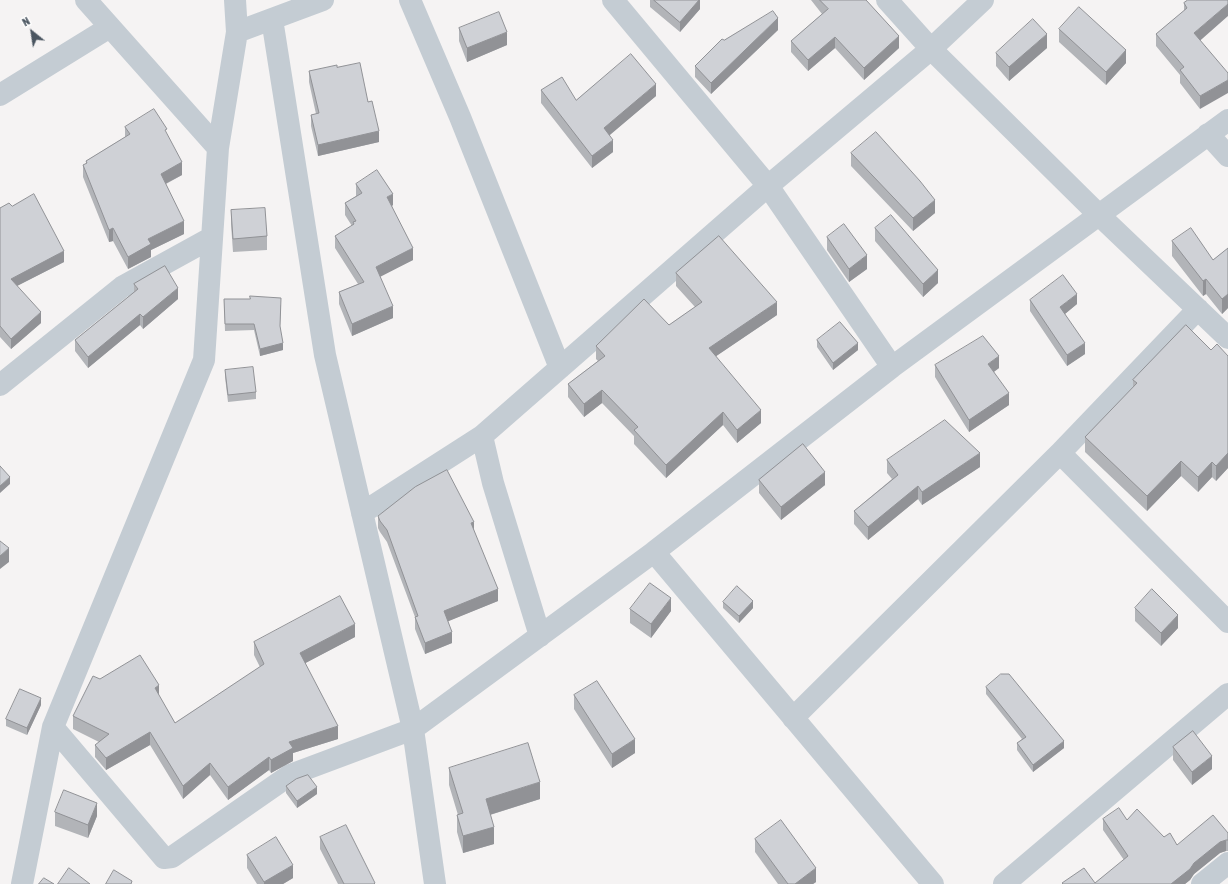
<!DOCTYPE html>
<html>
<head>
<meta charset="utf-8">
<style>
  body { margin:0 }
  #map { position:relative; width:1228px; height:884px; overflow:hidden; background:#f5f3f3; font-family:"Asap Condensed",sans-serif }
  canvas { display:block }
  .north { position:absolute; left:12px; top:12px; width:40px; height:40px; -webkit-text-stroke:3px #fff; paint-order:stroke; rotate:330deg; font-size:11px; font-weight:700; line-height:16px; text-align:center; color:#4a5560 }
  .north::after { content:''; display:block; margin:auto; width:14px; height:18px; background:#4a5560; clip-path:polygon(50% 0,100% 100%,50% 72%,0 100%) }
</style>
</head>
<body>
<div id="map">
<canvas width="1228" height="884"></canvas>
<div class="north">N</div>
</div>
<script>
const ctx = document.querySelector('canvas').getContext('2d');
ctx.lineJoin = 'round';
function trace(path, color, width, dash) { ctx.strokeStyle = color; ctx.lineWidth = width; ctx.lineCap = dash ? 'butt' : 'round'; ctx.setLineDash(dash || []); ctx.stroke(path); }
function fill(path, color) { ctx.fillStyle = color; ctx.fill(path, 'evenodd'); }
trace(new Path2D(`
  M86 0 218 148
  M410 0 460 117 560 368
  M613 0 768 186 892 367
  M887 0 931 49 1099 215 1228 338
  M272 19 325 355 413 729 435 884
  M237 32 323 0
  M0 95 110 27
  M1208 134 1228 156
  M0 385 122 287 211 238
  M482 436 493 483 540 636
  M1060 453 1228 622
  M362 513 482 436 768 186 931 49 983 0
  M654 552 933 884
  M793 718 1060 453 1198 309
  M53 727 164 858 172 857 290 775 413 729 654 552 892 367 1228 120
  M22 884 53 727 204 360 218 148 237 32 235 0
  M1004 884 1228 694
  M1202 884 1228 863`), '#c4ccd3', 22);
fill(new Path2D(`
  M650 0H700V9L680 32 650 7Z
  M811 0H866L899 48 864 80 835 48 808 71 791 52V41L822 14Z
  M1188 0 1200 40V109L1180 83V75L1156 46V34L1184 11V3Z
  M459 28 507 45 467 62 459 41Z
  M1059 29 1126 63 1106 85 1059 42Z
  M778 30 711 94 695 77V66L724 40Z
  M1047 48 1009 81 996 66V53Z
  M337 67 368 102 379 142 318 156 311 126V115L316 114 309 82V71Z
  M541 90 576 100 656 96 609 135 613 152 592 168 541 103Z
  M125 127 167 134 182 175 166 184 184 234 151 250V257L128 269 113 241 109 242 83 177V165L86 164V161L125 137Z
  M851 153 935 213 913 231 851 166Z
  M356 184 393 205 392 206 413 260 380 276 393 318 352 336 339 304V292L358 284 335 248V236L352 226 345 215V203L356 196Z
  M12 206 64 262 17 286 41 323 11 349 0 337V208Z
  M231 210 267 236V250L233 252 231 224Z
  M875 228 938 283 923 297 875 241Z
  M827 237 867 269 849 282 827 250Z
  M1172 241 1213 260 1228 248V308L1222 314 1206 294 1203 296 1172 256Z
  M676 273 777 315 716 356 761 423 737 443 723 425 666 478 634 444V436L602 403 584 417 568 397V384L598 361 596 359V346L669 325 695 307 676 286Z
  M134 284 178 299 143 329 140 325 88 368 75 351V340L134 292Z
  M224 299 281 305 280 327 283 350 260 356 254 330 225 331Z
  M1030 300 1077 304 1065 314 1085 354 1067 366 1030 311Z
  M817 340 858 350 833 370 817 347Z
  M1211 350 1228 356V468L1216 481 1212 477 1198 492 1181 476 1147 511 1085 452V437L1133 388V380Z
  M935 365 999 368 994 372 1009 405 969 432 935 377Z
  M225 370 256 392V399L228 402 225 377Z
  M887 460 980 467 922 505 918 499 868 540 854 524V511L892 479 887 473Z
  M759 480 825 485 781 520 759 493Z
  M378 516 474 531 498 601 448 621 452 643 425 654 415 629V617L387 542 380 532 378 528Z
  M723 602 753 608 739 623 723 608Z
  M1135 608 1178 628 1161 646 1135 621Z
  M630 609 671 611 651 638 630 623Z
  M355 637 305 663 338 739 293 753V761L271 773 269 770 228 800 210 775 183 799 150 745 106 770 95 757V745L99 742 73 729V716L100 679 159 696 175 723 260 667 254 655V642Z
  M986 687 1064 748 1033 772 1017 750V743L1022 739 986 694Z
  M574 695 635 753 612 768 574 709Z
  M41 705 27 735 6 726V719Z
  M1173 747 1212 769 1192 785 1173 760Z
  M449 768 540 799 490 815 494 844 463 853 457 832V815H458L449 785Z
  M286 786 317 794 297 808 286 793Z
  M55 812 97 816 88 838 55 826Z
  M1103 819 1127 820 1164 837 1177 845 1228 833V851H1226L1220 853 1194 874 1190 880 1185 884H1062V883H1095L1124 860 1103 830Z
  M320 837 375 884H338L320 849Z
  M755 839 816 882 813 884H778L755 852Z
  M247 855 293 878 283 884H257L247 868Z`), '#b2b4b8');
fill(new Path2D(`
  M699 0H700V9L680 32V22Z
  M1228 4V16L1194 46V33Z
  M778 18V30L711 94V83Z
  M507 32V45L467 62V48Z
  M1047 34V48L1009 81V67Z
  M899 36V48L864 80V68Z
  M835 37V48L808 71V60Z
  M1126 50V63L1106 85V72Z
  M1228 80V93L1200 109V96Z
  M656 84V96L604 140V128Z
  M379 131V142L318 156V145Z
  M613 140V152L592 168V156Z
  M182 162V175L161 186V174Z
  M393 194V205L387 209V197Z
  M935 200V213L913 231V218Z
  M184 221V234L151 250V257L128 269V257L148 239Z
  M113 228V241L109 242V230Z
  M413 248V260L376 279V267Z
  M64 251V262L11 289V279Z
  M867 255V269L849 282V269Z
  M938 270V283L923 297V284Z
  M1206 279V294L1203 296V281Z
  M178 288V299L143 329V317Z
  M1077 294V304L1060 318V307Z
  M1228 294V308L1222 314V299Z
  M777 302V315L709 361V348Z
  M393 306V318L352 336V324Z
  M41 312V323L11 349V339Z
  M140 314V325L88 368V357Z
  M283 343V350L260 356V349Z
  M858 343V350L833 370V363Z
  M1085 343V354L1067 366V355Z
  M999 356V368L988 376V364Z
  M602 390V403L584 417V404Z
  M1009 393V405L969 432V420Z
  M761 410V423L737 443V430Z
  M723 412V425L666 478V465Z
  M980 453V467L922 505V492Z
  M1228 453V468L1216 481V466Z
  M1181 461V476L1147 511V496Z
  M1212 462V477L1198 492V477Z
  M825 472V485L781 520V507Z
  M10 477V484L0 493V486Z
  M918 486V499L868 540V527Z
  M474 522V534L471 523Z
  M9 548V562L0 569V556Z
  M498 589V601L444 623V611Z
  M671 598V611L651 638V624Z
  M753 601V608L739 623V616Z
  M1178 615V628L1161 646V633Z
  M355 624V637L300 666V653Z
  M452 632V643L425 654V643Z
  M159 685V698L155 688Z
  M41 698V705L27 735V728Z
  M338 726V739L293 753V761L271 773V760L289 742Z
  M150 732V745L106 770V758Z
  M635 739V753L612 768V754Z
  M1064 741V748L1033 772V765Z
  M1212 756V769L1192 785V772Z
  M269 757V770L228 800V787Z
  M210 763V775L183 799V786Z
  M540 782V799L486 816V799Z
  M317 787V794L297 808V801Z
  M97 803V816L88 838V825Z
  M494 827V844L463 853V836Z
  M1226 840V851L1220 853 1194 874 1190 880 1185 884H1171L1194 863 1220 842Z
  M293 865V878L283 884H264V882Z
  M816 868V882L813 884H795Z`), '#919296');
const building = new Path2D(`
  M654 0H699L680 22Z
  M820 0H866L899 36 864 68 835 37 808 60 791 41 828 9Z
  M1188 0H1228V4L1194 33 1228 73V80L1200 96 1180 70 1184 67 1156 34 1187 8 1184 3Z
  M1079 7 1126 50 1106 72 1059 29Z
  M773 11 778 18 711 83 695 66 722 39 724 40Z
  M499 12 507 32 467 48 459 28Z
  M1033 19 1047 34 1009 67 996 53Z
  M631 54 656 84 604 128 613 140 592 156 541 90 562 77 576 100Z
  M360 63 368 102 372 101 379 131 318 145 311 115 319 113 309 71 337 65V67Z
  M154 109 167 129 165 130 182 162 161 174 184 221 148 239 151 244 128 257 113 228 109 230 83 165 87 163 86 161 130 134 125 127Z
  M876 132 920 181 935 200 913 218 851 153Z
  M377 170 393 194 387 197 413 248 376 267 393 306 352 324 339 292 364 282 335 236 354 224 353 222 356 221 345 203 362 193 356 184Z
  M34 194 64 251 11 279 41 312 11 339 0 326V208L9 203 12 206Z
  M265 208 267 236 233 239 231 210Z
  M891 215 938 270 923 284 875 228Z
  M844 224 867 255 849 269 827 237Z
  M1191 228 1213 260 1228 248V294L1222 299 1206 279 1203 281 1172 241Z
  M719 236 777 302 709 348 761 410 737 430 723 412 666 465 634 430 638 427 602 390 584 404 568 384 605 356 596 346 644 299 669 325 702 302 676 273Z
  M165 266 178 288 143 317 140 314 88 357 75 340 138 289 134 284Z
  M1063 275 1077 294 1060 307 1085 343 1067 355 1030 300Z
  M250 296 281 298 280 326 283 343 260 349 254 324H225L224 299H250Z
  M840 322 858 343 833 363 817 340Z
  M1186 325 1211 350 1217 344 1228 356V453L1216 466 1212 462 1198 477 1181 461 1147 496 1085 437 1137 383 1133 380Z
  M983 336 999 356 988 364 1009 393 969 420 935 365Z
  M253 367 256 392 228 395 225 370Z
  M945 420 980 453 922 492 918 486 868 527 854 511 898 475 887 460Z
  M803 444 825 472 781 507 759 480Z
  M0 466 10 477 0 486Z
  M447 470 474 522 471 523 498 589 444 611 452 632 425 643 415 617 418 616 387 530 380 521 378 516 415 487Z
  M0 541 9 548 0 556Z
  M650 583 671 598 651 624 630 609Z
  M737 586 753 601 739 616 723 602Z
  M1152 589 1178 615 1161 633 1135 608Z
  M340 596 355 624 300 653 338 726 289 742 293 748 271 760 269 757 228 787 210 763 183 786 150 732 106 758 95 745 109 734 73 716 93 676 100 679 140 655 159 685 155 688 175 723 264 664 254 642Z
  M1001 674H1009L1064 741 1033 765 1017 743 1026 737 986 687Z
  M597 681 635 739 612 754 574 695Z
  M20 689 41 698 27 728 6 719Z
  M1193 731 1212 756 1192 772 1173 747Z
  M528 743 540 782 486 799 494 827 463 836 457 815 463 813 449 768Z
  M308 775 317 787 297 801 286 786 296 779Z
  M64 790 97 803 88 825 55 812Z
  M1119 808 1127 820 1137 809 1164 837 1170 833 1177 845 1213 815 1228 833V840H1226L1220 842 1194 863 1190 869 1171 884H1063L1062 883 1084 868 1095 883 1128 856 1103 819Z
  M781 820 816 868 795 884H788L755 839Z
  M346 825 375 883 374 884H344L320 837Z
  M276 837 293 865 264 882 247 855Z
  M69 868 90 884H58Z
  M114 870 132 881 131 884H106Z
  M44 878 54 884H39Z`);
fill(building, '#cfd1d6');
trace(building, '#919296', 1);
</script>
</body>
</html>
